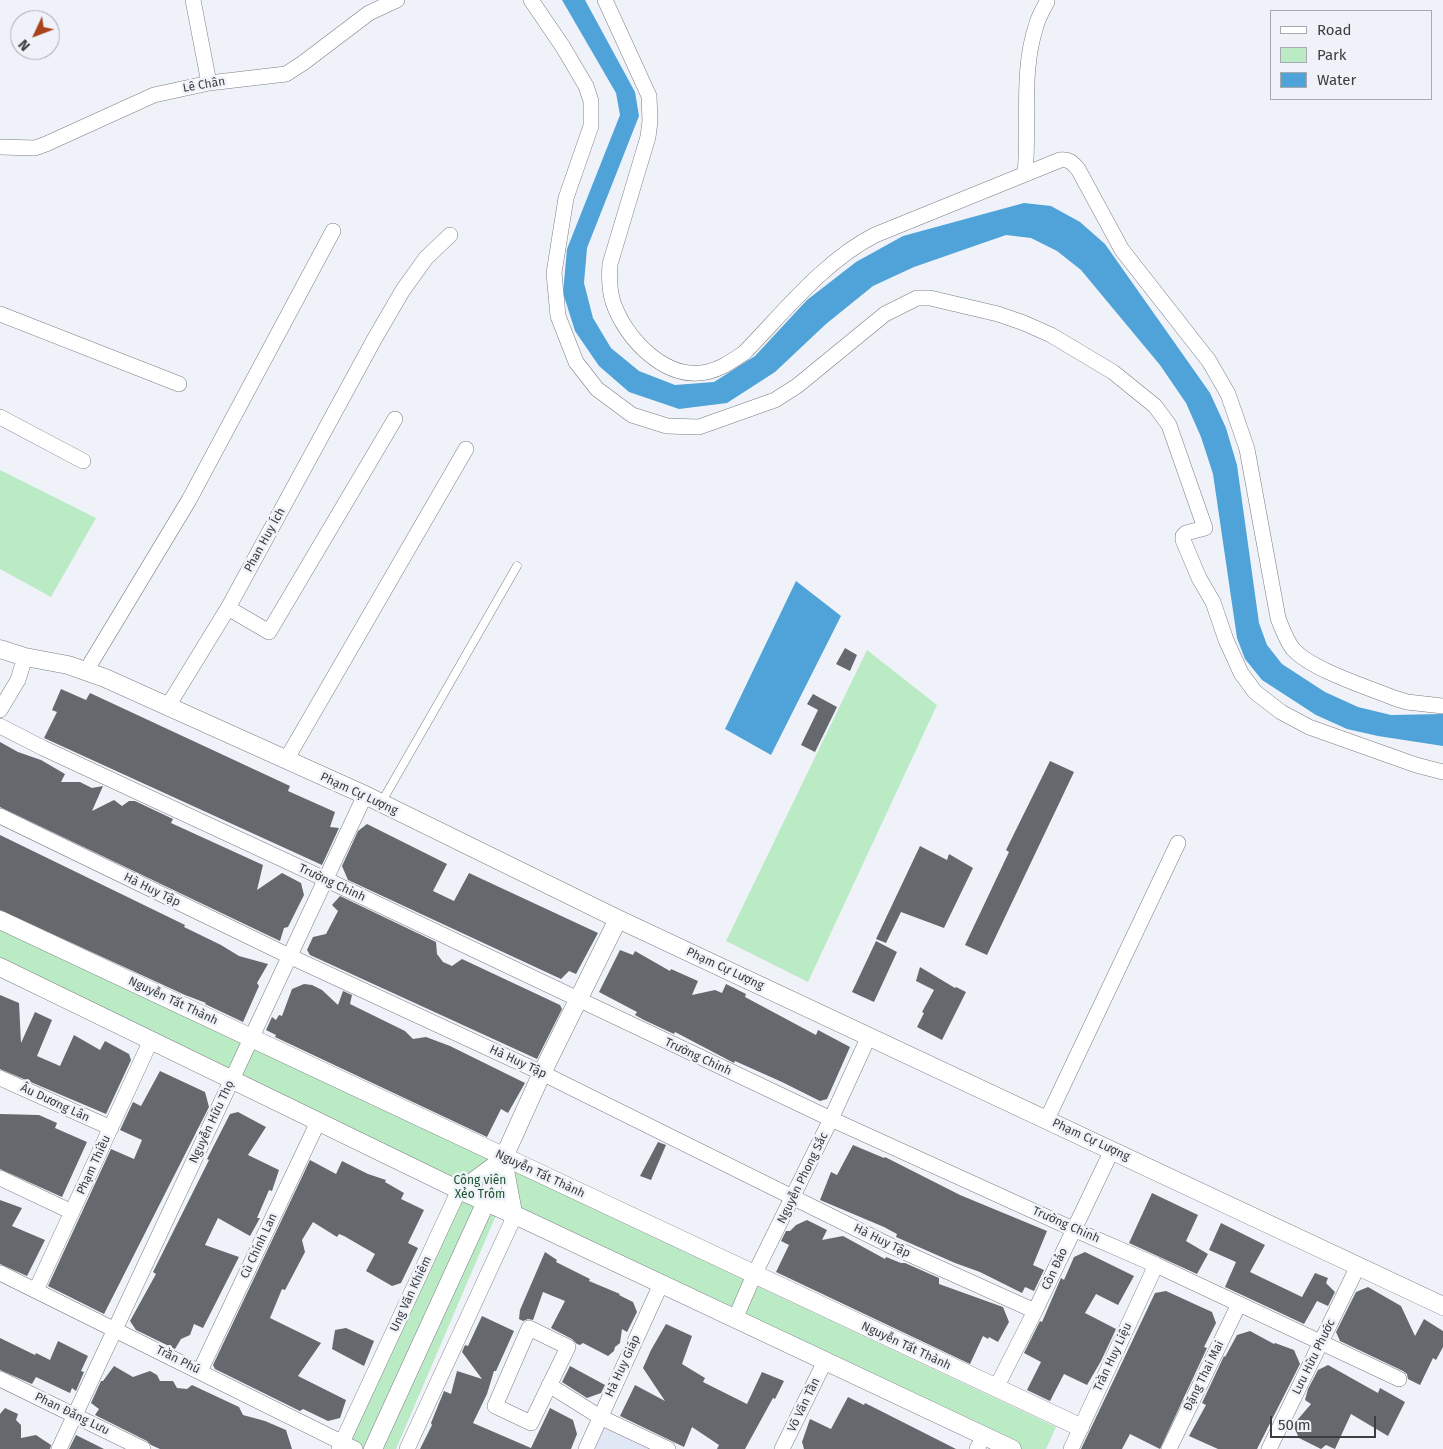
<!DOCTYPE html>
<html>
<head>
<meta charset="utf-8">
<style>
  body { margin:0 }
  #map { position:relative; width:1443px; height:1449px; overflow:hidden; background:#eff3f9; font-family:"Fira Sans",sans-serif }
  canvas { display:block }
  .legend { position:absolute; left:1270px; top:10px; width:162px; height:90px; box-sizing:border-box; background:#eff3f9; border:1px solid #a7aaaf; margin:0; padding:6px 9px; list-style:none; font-size:15px; color:#3b3d3f }
  .legend li { display:flex; align-items:center; gap:10px; height:25px }
  .legend b { width:25px; border:1px solid #a7aaaf }
  .north { position:absolute; left:10px; top:10px; width:50px; height:50px; box-sizing:border-box; background:#eff3f9; border:1px solid #a7aaaf; border-radius:50%; rotate:227deg; font-size:14px; font-weight:700; line-height:20px; text-align:center; color:#3b3d3f }
  .north::after { content:''; display:block; margin:auto; width:18px; height:22px; background:#a9431b; clip-path:polygon(50% 0,100% 100%,50% 72%,0 100%) }
  .scale { position:absolute; left:1270px; top:1416px; width:106px; height:22px; box-sizing:border-box; border:2px solid #3b3d3f; border-top:0; padding-left:6px; font-size:15px; line-height:18px; white-space:nowrap; color:#3b3d3f; -webkit-text-stroke:4px #eff3f9; paint-order:stroke }
</style>
</head>
<body>
<div id="map">
<canvas width="1443" height="1449"></canvas>
<ul class="legend">
<li><b style="height:6px;background:#fff"></b>Road</li>
<li><b style="height:14px;background:#baebc4"></b>Park</li>
<li><b style="height:14px;background:#50a3d9"></b>Water</li>
</ul>
<div class="north">N</div>
<div class="scale">50 m</div>
</div>
<script>
const ctx = document.querySelector('canvas').getContext('2d');
ctx.lineJoin = 'round';
function fill(path, color) { ctx.fillStyle = color; ctx.fill(path, 'evenodd'); }
function trace(path, color, width, dash) { ctx.strokeStyle = color; ctx.lineWidth = width; ctx.lineCap = dash ? 'butt' : 'round'; ctx.setLineDash(dash || []); ctx.stroke(path); }
function write(font, color, halo, rows, align = 'center') {
  ctx.font = font + ' "Fira Sans",sans-serif'; ctx.lineWidth = 5; ctx.setLineDash([]); ctx.textBaseline = 'middle'; ctx.strokeStyle = halo; ctx.fillStyle = color; for (const [text, x, y, turn = 0] of rows) {
    ctx.save(); ctx.translate(x, y); ctx.rotate((+turn || 0) * Math.PI / 180); ctx.textAlign = isNaN(turn) ? turn : align; if (halo) ctx.strokeText(text, 0, 0); ctx.fillText(text, 0, 0); ctx.restore();
  }
}
fill(new Path2D(`
  M603 1426 652 1449H592Z`), '#e1e8f5');
fill(new Path2D(`
  M0 470 96 518 51 597 0 569Z
  M867 650 937 705 808 982 726 941Z
  M0 929 1056 1427 1046 1449H998L497 1213 396 1449H344L450 1190 0 978Z`), '#baebc4');
fill(new Path2D(`
  M562 0H585L635 92 639 116 587 248 584 283 593 318 611 348 639 371 675 385 714 382 755 356 807 300 856 262 903 236 1024 203 1051 206 1080 222 1105 244 1210 393 1226 428 1237 465 1259 623 1267 645 1282 664 1325 692 1358 707 1391 715 1443 714V746L1378 736 1347 729 1316 715 1262 680 1245 659 1237 638 1213 474 1201 437 1186 403 1160 365 1081 270 1057 251 1031 238 1006 235 914 267 873 286 826 324 775 372 727 403 679 409 629 392 599 366 575 331 563 293 567 249 620 115 616 93Z
  M796 581 841 616 771 755 725 729Z`), '#50a3d9');
fill(new Path2D(`
  M845 648 857 655 850 671 836 664Z
  M61 689 86 700 90 693 290 786 288 791 335 812 330 827 339 828 322 865 44 738 57 712 52 710Z
  M813 694 837 707 815 752 801 745 818 710 807 704Z
  M0 742 18 752 41 760 65 774 61 782H80L92 788 103 786 92 811 114 800 122 806 129 801H135L173 819 171 823 263 865 257 890 282 873 301 883 304 895 288 927 284 928 280 941 0 807Z
  M1050 761 1074 772 987 955 965 945 1009 852 1006 850Z
  M367 824 447 864 433 891 454 901 469 873 598 933 576 974 569 971 561 979 348 880 342 866 358 831Z
  M0 835 185 925 184 927 221 945 239 956 268 964 257 983 259 986 243 1022 205 1004 206 1003 185 995 0 910Z
  M920 846 947 860 949 854 973 868 944 928 901 912 886 943 876 939Z
  M340 896 436 942 437 954 443 962 452 966 462 959 560 1005 562 1009 537 1059 310 955 307 950 313 937 326 934 338 911 332 905Z
  M876 941 897 952 874 1002 852 992Z
  M620 950 633 955 635 951 670 971 671 969 698 981 692 995 715 990 722 993 726 984 746 994 745 997 816 1035 818 1030 850 1047 827 1099 820 1101 782 1082 735 1061 734 1063 675 1032 674 1034 644 1020 635 1015 637 1012 599 992Z
  M920 967 955 988 956 987 966 992 942 1040 917 1027 924 1013 922 1012 934 990 916 981Z
  M304 984 312 985 322 990 338 1005 343 991 352 995 350 1004 405 1031 413 1039 426 1037 450 1046 525 1083 508 1113 501 1109 487 1137 275 1037 276 1035 266 1030 272 1017 276 1020 279 1015 282 1016 292 989Z
  M0 995 19 1003 21 1043 35 1012 52 1020 37 1056 60 1066 74 1035 100 1050 105 1041 129 1054 131 1060 106 1114 0 1069Z
  M160 1071 205 1092 209 1107 104 1314 48 1286 111 1149 134 1159 142 1140 120 1130 133 1102 141 1106Z
  M238 1112 266 1127 248 1155 279 1170 272 1191 269 1190 257 1218H260L250 1236 218 1218 205 1245 239 1257 203 1328 194 1324 190 1335 181 1339 175 1349 136 1330 130 1321 156 1274 153 1272 209 1160 207 1159 230 1114Z
  M0 1114 39 1115 57 1123 55 1128 87 1142 62 1197 0 1169Z
  M658 1142 666 1145 651 1180 640 1176Z
  M853 1145 884 1158 885 1157 960 1195 1047 1231 1033 1265 1044 1270 1034 1291 1025 1287 1022 1293 980 1272 955 1263 896 1237 897 1234 884 1227 820 1200 831 1172 837 1175Z
  M310 1160 336 1174 342 1161 368 1174 386 1180 385 1182 404 1193 401 1199 424 1210 408 1243 418 1248 401 1283 392 1286 366 1271 375 1254 344 1236 339 1234 337 1237 313 1222 302 1240 305 1252 285 1290 282 1289 270 1318 321 1343 298 1376 346 1400 340 1418 328 1421 303 1409 300 1411 215 1369 213 1365Z
  M1152 1193 1198 1215 1186 1241 1208 1254 1197 1274 1129 1243Z
  M0 1200 22 1208 12 1226 45 1240 27 1276 0 1264Z
  M807 1220 827 1230 822 1240 843 1236 885 1259 886 1257 901 1263H905L939 1278V1284L1003 1307 1009 1322 998 1342 989 1337 988 1339 983 1336 970 1364 776 1272 789 1245 781 1241 786 1231H790L796 1225Z
  M1221 1223 1265 1245 1250 1272 1302 1297 1315 1273 1328 1278 1326 1283 1335 1292 1328 1306 1317 1301 1304 1324 1225 1287 1236 1262 1209 1250Z
  M545 1252 557 1260 556 1262 590 1279 589 1281 620 1294 619 1295 633 1302 637 1312 627 1332 622 1329 620 1343 615 1347 614 1351 608 1356 583 1343 580 1345 577 1344 572 1339 551 1328 565 1301 543 1292 533 1320 528 1319 523 1321 519 1319 520 1310Z
  M1085 1252 1134 1276 1118 1305 1096 1294 1085 1313 1116 1329 1101 1361 1087 1385 1064 1374 1050 1401 1027 1390 1041 1362 1024 1353 1040 1321 1042 1322 1061 1278 1064 1280 1074 1257Z
  M1368 1287 1401 1306 1415 1336 1424 1319 1443 1331V1347L1436 1360 1433 1358 1420 1385 1408 1379 1407 1374 1403 1371 1340 1341 1336 1332 1356 1292Z
  M1166 1291 1212 1312 1216 1323 1204 1347 1207 1348 1160 1449 1130 1434 1122 1449H1081L1155 1293Z
  M482 1316 514 1331 496 1371H494L487 1394 473 1423 531 1448 550 1408 573 1420 577 1434 571 1449H420L432 1425 431 1423 444 1391 451 1394 457 1371 482 1379 462 1352 465 1345 468 1346Z
  M666 1324 692 1336 682 1364 705 1378 703 1382 747 1404 762 1372 784 1381 775 1399 773 1398 745 1449H717L719 1445 692 1427 684 1447 620 1416 635 1385 665 1401 643 1368 651 1350Z
  M346 1328 374 1341 364 1366 332 1349 335 1330Z
  M1250 1331 1274 1344 1275 1343 1294 1350 1300 1364 1257 1449H1218L1189 1436 1206 1405 1202 1403 1224 1356 1225 1357 1237 1335Z
  M0 1338 35 1355 36 1353 50 1360 58 1341 88 1356 81 1371 84 1372 76 1391 72 1388 70 1393 36 1377 32 1384 0 1370Z
  M1328 1365 1378 1393 1380 1388 1405 1402 1388 1436 1351 1414 1335 1449 1326 1445 1321 1449 1299 1438 1293 1425 1311 1404 1305 1400 1308 1389 1318 1370Z
  M114 1366 133 1377 150 1371 157 1375 160 1381H173L177 1388 187 1389 192 1385 239 1407 243 1415 265 1421 286 1430 292 1449H160L151 1445 147 1441 95 1415 99 1409 91 1403 101 1381H103Z
  M570 1366 605 1385 601 1393 587 1398 562 1382Z
  M848 1397 864 1405 865 1403 956 1449H804L802 1442 810 1419 831 1429Z
  M5 1408 18 1414 16 1420 21 1425V1438L36 1435 51 1445 50 1449H0V1414Z
  M76 1435 104 1449H69Z`), '#65686d');
const service = new Path2D(`
  M381 803 517 566`);
const minor = new Path2D(`
  M193 0 209 83
  M531 0 563 47 586 86 591 101V126L566 198 554 273 558 316 576 362 597 389 632 415 667 426 699 427 775 400 797 386 885 314 917 298H930L998 314 1024 323 1051 335 1113 372 1155 406 1169 425 1205 528 1186 533 1183 536V540L1199 578 1213 602 1226 640 1241 673 1255 692 1281 712 1309 727 1416 765 1443 772
  M605 0 649 96 650 121 648 137 610 264C609 277 609 289 613 302 625 338 665 381 707 372 721 369 732 361 744 353 784 312 824 261 875 235L1060 160C1069 159 1072 162 1078 169L1122 250 1209 361 1228 394 1247 449 1278 618C1282 628 1286 640 1293 649 1312 670 1367 687 1394 698L1407 702 1443 706
  M0 147 35 148 46 144 154 95 209 83 286 74 303 63 369 13 397 0
  M1025 174C1030 124 1020 72 1037 23 1039 16 1043 9 1047 2
  M0 314 179 384
  M0 417 83 461
  M228 608 269 632 395 419
  M86 671 189 500 333 231
  M168 706 228 608 375 338 403 290 426 258 450 235
  M0 710 18 680 25 657
  M0 726 43 748 327 880 831 1119 1073 1229 1156 1265 1399 1379
  M286 760 466 449
  M0 816 289 956 542 1073 893 1247 1035 1311
  M0 1078 111 1128
  M1047 1119 1178 843
  M0 1178 72 1212
  M0 1273 355 1449
  M36 1290 151 1040
  M735 1319 754 1275 831 1119 869 1036
  M529 1328 568 1347 531 1423 495 1406Z
  M200 1371 318 1122
  M0 1379 143 1449
  M549 1385 600 1417 668 1449
  M996 1388 1035 1311 1112 1150
  M59 1449 365 795
  M339 1449 459 1190 504 1157 515 1215 407 1449
  M586 1449 661 1284
  M782 1449 825 1361
  M977 1449 984 1436
  M1071 1449 1156 1265
  M1169 1449 1239 1304
  M1269 1449 1358 1266`);
const tertiary = new Path2D(`
  M0 649 25 657 68 665 105 678 365 795 618 919 1443 1306
  M0 920 1080 1427
  M0 967 459 1190 515 1215 1012 1449
  M373 1449 486 1202 504 1157 542 1073 618 919`);
trace(service, '#7a7d83', 9);
trace(minor, '#7a7d83', 16);
trace(tertiary, '#7a7d83', 19);
trace(service, '#fff', 8);
trace(minor, '#fff', 15);
trace(tertiary, '#fff', 18);
write('12px', '#3b3d3f', '#eff3f9', [
  ["Lê Chân",204,85,-10],
  ["Phan Huy Ích",265,540,-61],
  ["Phạm Cự Lượng",359,794,25],
  ["Trường Chinh",332,883,25],
  ["Hà Huy Tập",152,890,26],
  ["Phạm Cự Lượng",725,969,25],
  ["Nguyễn Tất Thành",173,1001,25],
  ["Trường Chinh",698,1057,25],
  ["Hà Huy Tập",518,1062,25],
  ["Âu Dương Lân",55,1103,25],
  ["Nguyễn Hữu Thọ",212,1122,-65],
  ["Phạm Cự Lượng",1091,1140,25],
  ["Phạm Thiều",94,1165,-65],
  ["Nguyễn Tất Thành",540,1174,25],
  ["Nguyễn Phong Sắc",803,1178,-64],
  ["Trường Chinh",1066,1225,24],
  ["Hà Huy Tập",882,1241,26],
  ["Cù Chính Lan",259,1246,-65],
  ["Côn Đảo",1055,1269,-65],
  ["Ung Văn Khiêm",411,1294,-65],
  ["Nguyễn Tất Thành",906,1346,25],
  ["Trần Huy Liệu",1113,1357,-65],
  ["Lưu Hữu Phước",1314,1357,-64],
  ["Trần Phú",178,1360,27],
  ["Hà Huy Giáp",623,1366,-65],
  ["Đặng Thai Mai",1204,1376,-64],
  ["Võ Văn Tần",804,1405,-64],
  ["Phan Đăng Lưu",72,1414,26]
]);
write('12px', '#1a522c', '#eff3f9', [
  ["Công viên",480,1181],
  ["Xẻo Trôm",480,1195]
]);
</script>
</body>
</html>
